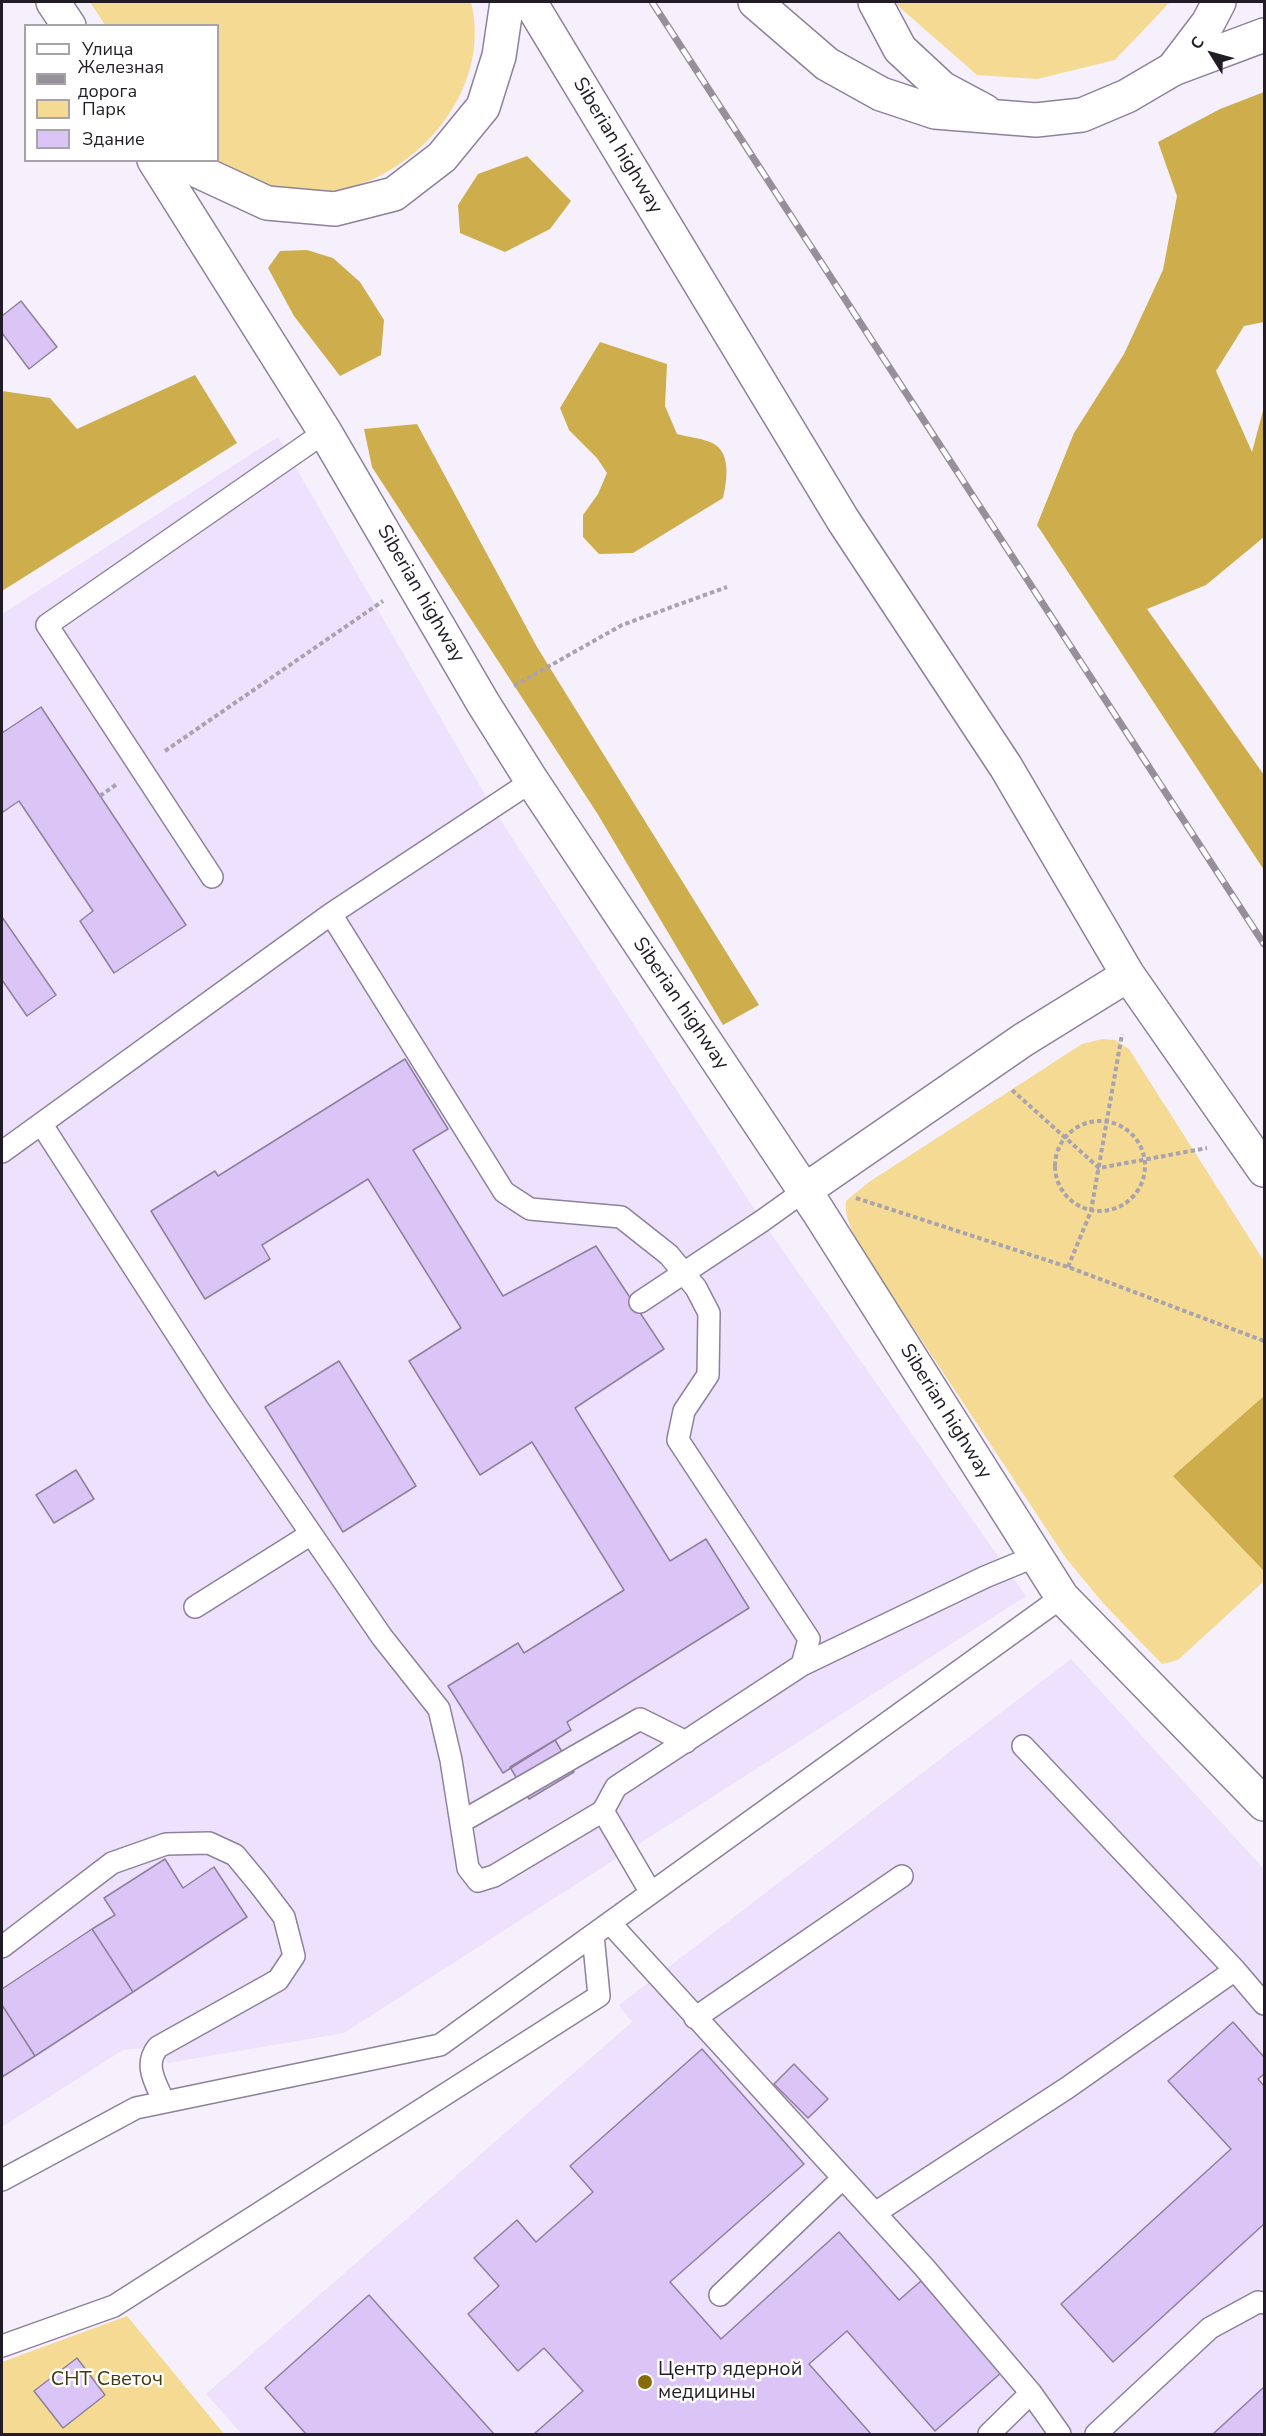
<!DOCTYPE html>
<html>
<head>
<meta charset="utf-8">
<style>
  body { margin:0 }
  #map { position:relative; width:1266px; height:2436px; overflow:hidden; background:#f5f0fb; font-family:"Nunito Sans",sans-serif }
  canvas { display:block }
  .frame { position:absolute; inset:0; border:3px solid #211c26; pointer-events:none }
  .legend { position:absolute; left:24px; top:24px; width:195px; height:138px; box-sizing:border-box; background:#fff; border:2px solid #a6a4a8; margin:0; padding:8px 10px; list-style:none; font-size:18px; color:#211c26 }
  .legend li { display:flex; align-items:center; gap:12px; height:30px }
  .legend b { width:30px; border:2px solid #a6a4a8 }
  .north { position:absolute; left:1182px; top:24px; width:60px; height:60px; -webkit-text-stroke:4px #fff; paint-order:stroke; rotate:307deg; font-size:16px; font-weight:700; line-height:24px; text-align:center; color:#211c26 }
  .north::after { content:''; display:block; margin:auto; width:21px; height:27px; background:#211c26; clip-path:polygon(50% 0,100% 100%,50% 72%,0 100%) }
</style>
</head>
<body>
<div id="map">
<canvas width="1266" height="2436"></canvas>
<div class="frame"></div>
<ul class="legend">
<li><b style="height:8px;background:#fff"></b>Улица</li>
<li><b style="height:8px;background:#95909a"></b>Железная дорога</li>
<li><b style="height:16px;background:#f5da94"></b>Парк</li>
<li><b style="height:16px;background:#dbc4f6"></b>Здание</li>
</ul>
<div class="north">С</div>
</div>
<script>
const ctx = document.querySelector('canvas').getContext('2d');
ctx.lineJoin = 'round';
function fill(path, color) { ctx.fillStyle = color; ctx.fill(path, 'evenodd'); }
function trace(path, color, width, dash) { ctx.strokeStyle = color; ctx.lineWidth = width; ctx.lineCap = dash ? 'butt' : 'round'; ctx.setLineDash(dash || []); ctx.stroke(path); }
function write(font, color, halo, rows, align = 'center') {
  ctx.font = font + ' "Nunito Sans",sans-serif'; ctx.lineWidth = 5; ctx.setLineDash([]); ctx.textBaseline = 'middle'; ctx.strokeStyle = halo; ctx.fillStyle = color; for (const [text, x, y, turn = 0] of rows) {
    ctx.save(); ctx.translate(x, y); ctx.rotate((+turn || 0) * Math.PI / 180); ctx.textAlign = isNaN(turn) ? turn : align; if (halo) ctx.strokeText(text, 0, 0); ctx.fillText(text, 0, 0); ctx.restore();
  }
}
fill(new Path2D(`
  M278 437 492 807 762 1221 1026 1596 344 2033 168 2063 158 2047 123 2050 2 2127V614Z
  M1071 1659 1264 1869V2434H242L206 2394 632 2022 619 2005Z`), '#eee1fd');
fill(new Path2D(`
  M90 2H471C494 93 410 186 321 193 312 193 299 197 289 195 281 193 272 188 264 184 244 176 225 168 205 161L218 160V26L105 25Z
  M896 2H1170L1115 60 1037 79 977 75 897 5Z
  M1102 1039 1115 1040 1129 1049 1264 1261V1583L1263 1582 1178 1660 1162 1664 1103 1603 1065 1557 870 1262C860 1245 843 1221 846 1201L869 1182 1082 1044Z
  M127 2316 224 2434H2V2362Z`), '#f5da94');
fill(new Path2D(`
  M1264 92V322L1244 326 1216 371 1252 452 1264 407V537L1206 585 1147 609 1264 775V870L1037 525 1074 433 1124 354 1163 270 1177 196 1158 142 1220 109Z
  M527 156 571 201 550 229 505 252 460 233 458 205 478 174Z
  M307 250 333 258 360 282 384 320 381 355 340 376 294 316 268 268 280 251Z
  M600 342 667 364 665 406 677 434C688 437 700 438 710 442 732 450 727 481 723 498L633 553 599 554 583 537V515L598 494 607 473 597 458 569 430 560 408Z
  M195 375 237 443 2 591V391L50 398 77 429Z
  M417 424 537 647 759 1005 723 1025 597 813 372 467 364 429Z
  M1264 1396V1571L1173 1476Z`), '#cead4c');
const building = new Path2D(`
  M21 301 57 347 29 369 2 333V316Z
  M41 707 186 925 114 973 80 921 93 911 19 801 3 812 2 810V733Z
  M2 917 56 995 27 1016 2 980Z
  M405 1059 448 1129 413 1150 503 1296 596 1246 664 1349 575 1408 670 1561 706 1539 749 1608 567 1722 571 1730 503 1773 448 1686 518 1643 524 1653 624 1590 532 1442 480 1475 409 1361 461 1328 368 1179 262 1245 270 1259 205 1299 151 1211 215 1171 218 1176Z
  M339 1361 416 1486 343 1532 265 1407Z
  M76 1470 94 1499 54 1523 36 1495Z
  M555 1740 574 1772 529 1799 510 1767Z
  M165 1859 183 1888 214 1867 247 1917 133 1992 92 1929 115 1915 104 1898Z
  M92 1929 133 1992 35 2056 2 2005V1989Z
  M2 2005 35 2056 2 2077Z
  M1233 2022 1264 2057V2074L1258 2079 1264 2086V2224L1113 2362 1061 2304 1231 2149 1168 2081Z
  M702 2049 804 2164 670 2282 721 2339 839 2232 899 2300 921 2281 1002 2372 935 2431 847 2331 809 2364 871 2434H534L583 2391 544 2348 518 2371 468 2314 499 2286 474 2258 517 2220 536 2242 593 2192 570 2166Z
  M794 2064 828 2099 808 2118 774 2084Z
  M369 2295 494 2434H306L265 2388Z
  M77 2358 105 2395 63 2428 34 2391Z
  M1264 2387V2434H1213Z`);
fill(building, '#dbc4f6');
trace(building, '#8d819b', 1.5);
const lane = new Path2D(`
  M212 877 47 625 325 432
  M331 914 504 1192 530 1209 621 1217 669 1255 696 1288 709 1313 708 1375 684 1411 678 1440 809 1639 802 1665 616 1787 603 1811 651 1893
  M42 1125 218 1398 382 1637 439 1709 451 1760 468 1868 478 1881 494 1876 603 1811
  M2 1152 331 914 532 781
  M640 1302 762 1221 804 1191
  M195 1607 311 1534
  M802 1665 985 1577 1036 1556
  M1023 1746 1235 1970 1264 2004
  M461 1822 640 1719 686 1742
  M610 1923 843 2178 720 2295
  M2 1947 112 1863 166 1844 209 1843 235 1855 259 1884 284 1917 294 1956 278 1980 158 2047C143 2065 156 2083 164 2102
  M695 2018 902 1876
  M843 2178 924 2267 1031 2393 1060 2434
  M2 2180 136 2108 440 2045 1062 1597
  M875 2213 1067 2088 1235 1970
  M2 2346 114 2306 599 1996 593 1935
  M989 2434 1031 2393
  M1096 2434 1210 2328 1258 2302 1264 2303`);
const street = new Path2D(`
  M53 2 69 26
  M530 2 843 520 1006 767 1128 975 1264 1170
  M154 160 325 432 483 703 532 781 818 1211 1062 1597 1264 1804
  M185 160 200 172 267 203 335 209 394 194 442 157 483 107 499 56 507 2
  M804 1191 1023 1040 1128 975`);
const secondary = new Path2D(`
  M1173 69 1264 35`);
const primary = new Path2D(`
  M755 2 827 64 881 94 935 112 1036 120 1082 115 1127 96 1173 69 1208 23 1219 2
  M875 2 900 49 942 88 985 111`);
trace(lane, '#8d819b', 24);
trace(street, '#8d819b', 36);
trace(secondary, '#8d819b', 36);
trace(primary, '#8d819b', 36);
trace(new Path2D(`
  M514 686 622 625 727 587
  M165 751 383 601
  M100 796 117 784
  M1012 1090 1099 1168 1207 1148
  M1055 1166a45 45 0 1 1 90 0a45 45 0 1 1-90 0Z
  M856 1198 1068 1267 1264 1341
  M1068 1267 1091 1211 1122 1034`), '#a8a3ad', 4, [4.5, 3]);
trace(lane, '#fff', 21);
trace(street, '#fff', 33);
trace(secondary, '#fff', 33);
trace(primary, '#fff', 33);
const rail = new Path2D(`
  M652 2 1264 944`);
trace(rail, '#95909a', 7);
trace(rail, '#fff', 4.5, [14]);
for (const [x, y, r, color] of [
  [645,2382,8,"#876b09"]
]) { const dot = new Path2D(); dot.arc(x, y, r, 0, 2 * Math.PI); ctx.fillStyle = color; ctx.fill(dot); trace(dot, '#fff', 2); }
write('20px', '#211c26', '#fff', [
  ["Siberian highway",617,146,59],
  ["Siberian highway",420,594,60],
  ["Siberian highway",680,1004,56],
  ["Siberian highway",945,1412,58]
]);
write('20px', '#211c26', '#fff', [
  ["Центр ядерной",658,2370],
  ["медицины",658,2393]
], 'left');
write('20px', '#45370e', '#fff', [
  ["СНТ Светоч",107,2380]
]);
</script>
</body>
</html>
